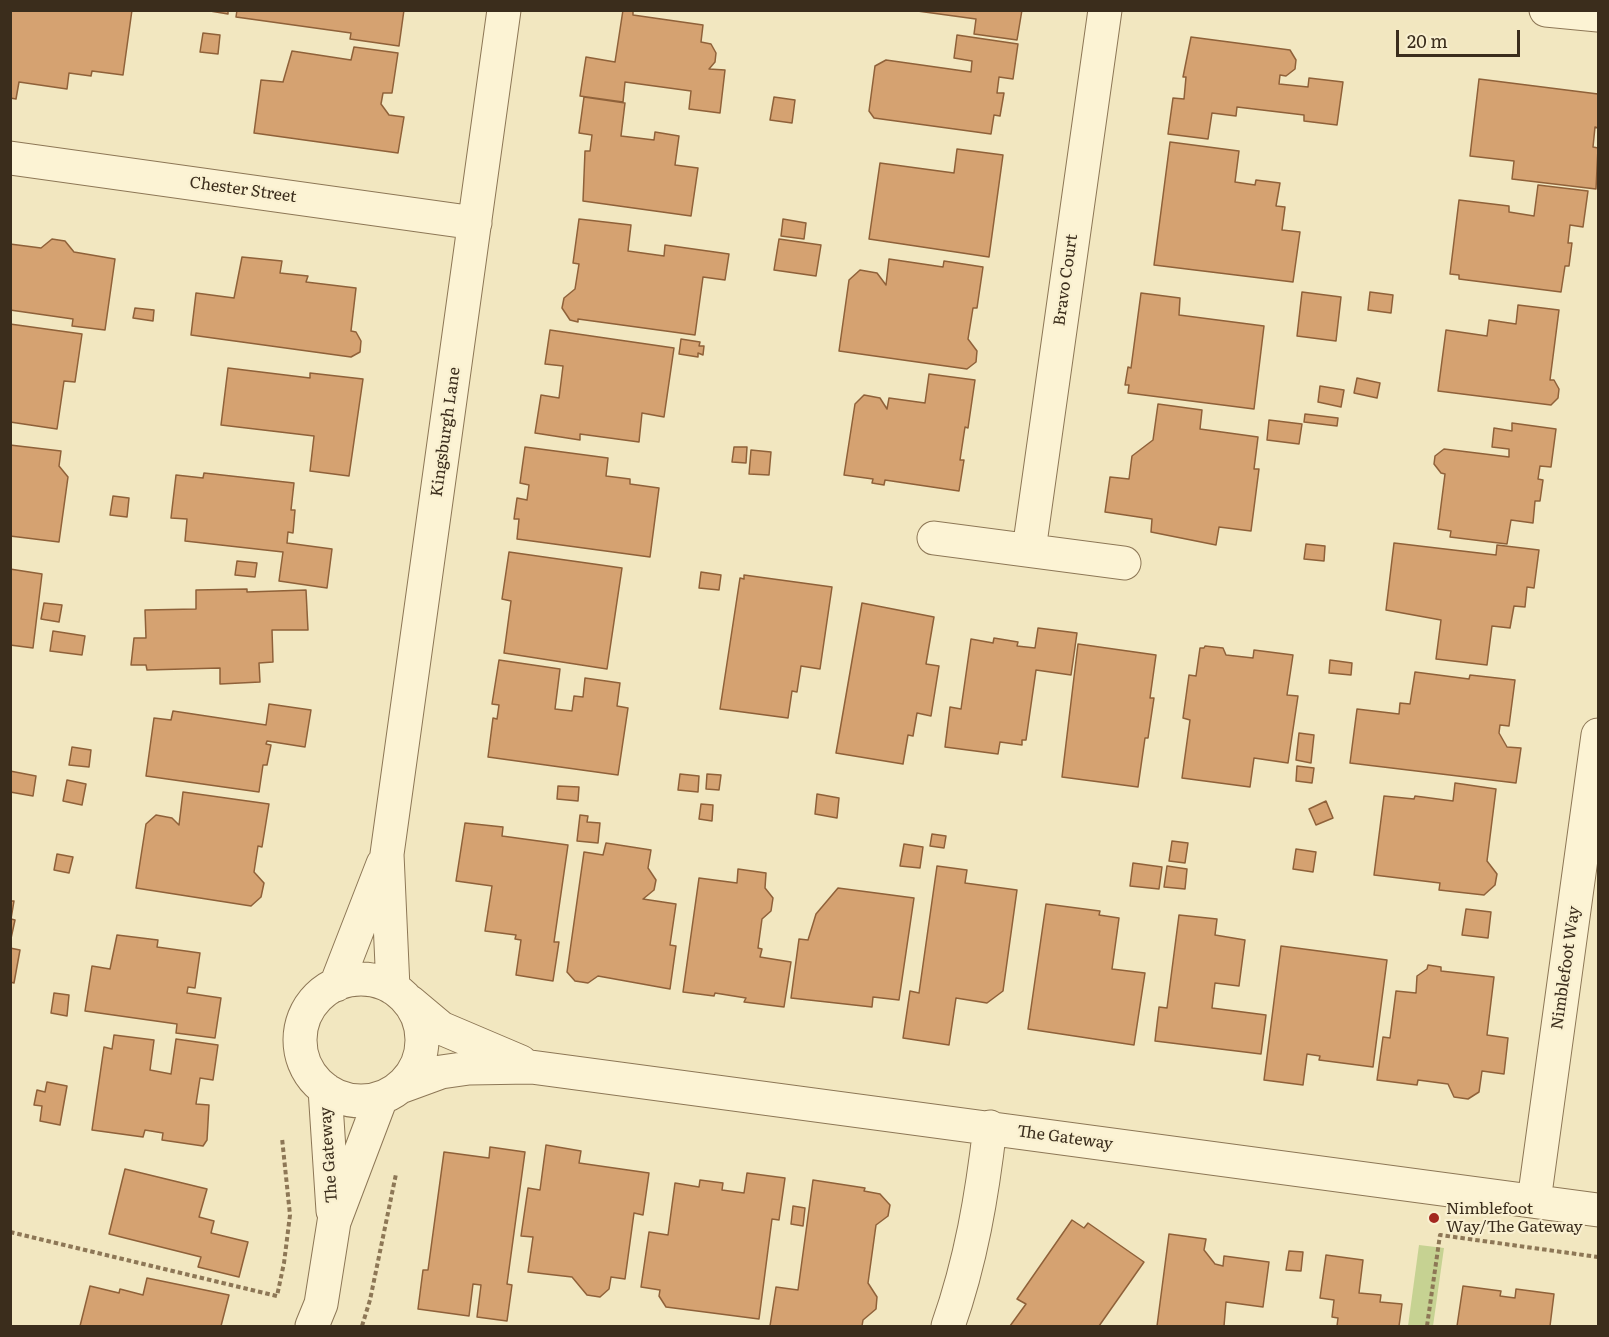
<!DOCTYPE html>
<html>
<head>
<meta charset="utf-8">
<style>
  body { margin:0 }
  #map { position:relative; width:1609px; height:1337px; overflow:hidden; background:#f2e7c0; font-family:Literata,serif }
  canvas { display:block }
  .frame { position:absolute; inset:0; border:12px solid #3b2d1c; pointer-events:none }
  .scale { position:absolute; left:1396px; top:30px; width:124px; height:27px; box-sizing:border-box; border:3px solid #3b2d1c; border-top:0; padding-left:8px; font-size:18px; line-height:21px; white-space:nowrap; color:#3b2d1c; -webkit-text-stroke:4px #f9f0d0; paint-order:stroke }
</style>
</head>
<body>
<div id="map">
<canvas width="1609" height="1337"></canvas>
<div class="frame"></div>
<div class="scale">20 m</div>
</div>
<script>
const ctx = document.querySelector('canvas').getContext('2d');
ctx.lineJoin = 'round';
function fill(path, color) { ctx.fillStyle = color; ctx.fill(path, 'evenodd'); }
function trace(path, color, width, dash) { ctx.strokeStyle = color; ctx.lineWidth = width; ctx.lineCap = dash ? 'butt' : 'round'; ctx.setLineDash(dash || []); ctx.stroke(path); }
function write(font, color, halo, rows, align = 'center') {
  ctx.font = font + ' Literata,serif'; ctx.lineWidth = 4.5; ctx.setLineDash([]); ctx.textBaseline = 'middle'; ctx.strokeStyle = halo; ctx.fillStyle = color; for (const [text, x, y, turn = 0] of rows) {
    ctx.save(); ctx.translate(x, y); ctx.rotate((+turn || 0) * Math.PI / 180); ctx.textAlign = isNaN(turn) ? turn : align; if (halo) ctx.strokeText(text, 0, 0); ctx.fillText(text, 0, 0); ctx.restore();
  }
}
fill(new Path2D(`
  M1419 1245 1444 1248 1433 1326H1408Z`), '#c6d292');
const building = new Path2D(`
  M10 10H132L123 75 92 71 91 76 69 73 67 89 19 82 16 99 10 98Z
  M204 10H228V14Z
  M237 10H404L399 46 350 39 351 33 236 17Z
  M623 10H633V15L703 25 701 42 711 44 716 53 715 62 709 69 725 70 720 113 689 109 691 91 625 82 623 102 580 96 586 57 615 62Z
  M910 10H1022L1017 40 974 34 976 19Z
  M203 33 220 35 218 54 200 52Z
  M957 35 1018 44 1013 79 999 77 997 93H1004L1000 116 994 115 991 134 874 118 869 111 875 66 886 60 971 72 972 61 954 58Z
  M1191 37 1290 50 1296 60 1295 69 1286 76 1280 75 1279 84 1308 87 1309 78 1343 82 1337 125 1304 121V115L1237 107 1236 116 1212 113 1208 139 1168 134 1173 98 1184 99 1186 77H1183Z
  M354 47 398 53 392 93H383L381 104 389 115 404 117 398 153 254 133 261 80 283 82 292 51 351 60Z
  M1479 79 1598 94V128L1595 127 1593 147 1598 148 1596 189 1512 179 1514 161 1470 156Z
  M584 97 625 103 621 136 654 140 655 132 679 136 675 165 698 168 691 216 583 201 585 151H590L592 135 579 133Z
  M774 97 795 100 792 123 770 120Z
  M1170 142 1239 151 1235 182 1255 185 1256 180 1280 183 1276 206 1285 207 1282 230 1300 232 1293 282 1154 265Z
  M957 149 1003 155 989 257 869 239 880 163 954 173Z
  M1538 185 1588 191 1583 227 1570 225 1568 243H1572L1569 266H1565L1561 292 1459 279V275L1450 274 1459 200 1509 206V212L1534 216Z
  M579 219 631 225 628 251 664 256 665 245 729 254 725 280 703 277 695 335 578 319V322L570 320 562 308 564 298 575 289 579 264 573 263Z
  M783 219 806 223 804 239 781 236Z
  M52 239 65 241 74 252 115 259 105 330 72 326 73 319 10 310V244L41 248Z
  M779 239 821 245 816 276 774 270Z
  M242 257 282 261 280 273 308 276 306 282 356 288 351 331 356 332 361 341 360 352 351 357 191 335 196 293 234 298Z
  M889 259 943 267 944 261 983 267 977 308H973L968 339 977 351 976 362 967 369 839 351 849 280 860 270 877 273 886 285Z
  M1302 292 1341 297 1336 341 1297 336Z
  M1370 292 1393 295 1391 313 1368 310Z
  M1141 293 1180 298 1179 315 1264 326 1254 409 1128 393 1129 385H1125L1128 367 1131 368Z
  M1518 305 1559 310 1550 380H1554L1559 389 1558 398 1551 405 1438 391 1446 330 1487 336 1489 320 1516 324Z
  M135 308 154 310 153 321 133 318Z
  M10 324 82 334 75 382 64 381 57 429 10 422Z
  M550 330 674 348 664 417 642 413 639 442 580 434V440L535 433 541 395 559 398 563 366 545 364Z
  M681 339 700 342 699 346H704L703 355 698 353V357L679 354Z
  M228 368 310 378V373L363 379 349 476 310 471 314 436 221 425Z
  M929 374 975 380 968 428 965 427 960 460H964L959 491 885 480 884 485 872 483 873 479 844 475 855 404 864 395 880 398 887 409 889 398 925 403Z
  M1357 378 1380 383 1377 398 1354 393Z
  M1320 386 1344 390 1341 407 1318 402Z
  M1158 404 1202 410 1200 429 1258 437 1254 469H1259L1251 531 1219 527 1216 545 1151 532 1152 519 1105 512 1110 477 1129 479 1132 456 1153 440Z
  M1305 414 1338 418 1337 426 1304 422Z
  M1269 420 1302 424 1299 444 1267 440Z
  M1512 423 1556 429 1551 467 1540 466 1538 479 1543 480 1540 501H1535L1533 523 1511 520 1507 544 1450 537 1451 531 1438 529 1445 474 1441 473 1434 464 1435 456 1444 449 1509 457V449L1492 447 1494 428 1512 431Z
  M10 445 61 451 59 466 68 477 59 542 10 536Z
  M525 447 608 458 606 476 630 479V484L659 488 650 557 517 539 519 519H514L517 498 527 500 529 485 520 483Z
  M734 447H747L746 463 732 462Z
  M751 450 771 452 769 475 749 474Z
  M204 473 294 483 291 510H295L293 533 288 532 287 543 332 549 327 588 279 581 283 552 185 541 187 519 171 518 176 475 203 478Z
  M113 496 129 498 127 517 110 515Z
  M1394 543 1496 555 1497 545 1539 550 1534 588 1527 587 1525 607 1514 606 1510 628 1492 626 1487 665 1436 659 1441 620 1386 610Z
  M1306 544 1325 546 1324 561 1304 559Z
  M509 552 622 568 607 669 504 653 511 601 502 599Z
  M237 561 257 563 255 577 235 575Z
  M10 569 42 574 33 648 10 645Z
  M701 572 721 575 719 590 699 588Z
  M744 575 832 587 820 669 801 666 797 692 792 691 788 718 720 709 740 578 744 579Z
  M247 589V592L306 590 308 630H272L273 662 259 663 260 682 220 684V668L147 670 146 665H131L134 638H146L145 610 196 609V590Z
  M44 603 62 605 59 622 41 619Z
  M862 603 934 617 926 664 939 666 931 716 917 713 913 736 908 735 903 764 836 753Z
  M1038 628 1077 633 1071 675 1036 670 1026 740H1022V745L1000 742 998 754 945 747 950 707 961 709 971 639 993 643 994 638 1018 642 1017 646 1035 648Z
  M53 631 85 636 82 655 50 651Z
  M1078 644 1156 655 1150 698H1154L1148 738H1145L1138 787 1062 777Z
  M1205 646 1223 648 1226 655 1253 658 1254 650 1293 655 1287 695 1298 696 1288 763 1254 758 1250 787 1182 778 1190 720 1183 718 1189 675 1196 676 1200 648H1204Z
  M499 660 560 669 555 709 572 711 574 696 583 697 585 678 620 683 617 706 628 708 618 775 488 757 493 718 497 719 499 705 492 704Z
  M1330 660 1352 663 1351 675 1329 673Z
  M1415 672 1469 679 1470 675 1515 680 1509 726 1500 725 1499 733 1507 747 1521 748 1516 783 1350 763 1357 709 1399 714 1400 703 1410 704Z
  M269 704 311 710 305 747 267 741 266 744 271 745 267 765H263L259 792 146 776 154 718 171 720 173 711 266 725Z
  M1299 733 1314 735 1311 763 1296 760Z
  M72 747 91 750 89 767 69 765Z
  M1297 766 1314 768 1312 783 1296 781Z
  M10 771 36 776 33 796 10 792Z
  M680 774 699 776 698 792 678 790Z
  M707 774 721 775 719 790 706 789Z
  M67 780 86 784 82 805 63 801Z
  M1455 783 1496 789 1487 861 1497 874 1495 885 1484 895 1439 890 1440 883 1374 875 1384 796 1414 799 1415 796 1453 801Z
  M558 786 579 787 578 801 557 799Z
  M183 792 269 804 262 847 258 846 254 872 264 883 261 897 251 906 136 888 146 824 156 815 172 818 179 825Z
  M817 794 839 798 837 818 815 814Z
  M1326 801 1333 818 1316 825 1309 809Z
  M701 804 713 805 712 821 699 819Z
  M580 815 588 816 587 822 600 823 598 843 577 841Z
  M465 823 503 827 502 836 568 845 554 942H559L553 981 516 975 521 940 515 939 516 935 485 931 492 886 456 881Z
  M932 834 946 836 944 848 930 846Z
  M1172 841 1188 843 1185 863 1169 861Z
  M606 843 651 850 648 868 656 880 654 890 643 899 676 904 670 945 676 946 670 989 598 976 588 983 575 981 567 972 584 852 603 855Z
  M904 844 923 847 920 868 900 866Z
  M1296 849 1316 852 1313 872 1293 869Z
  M57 854 73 857 69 873 54 870Z
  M1133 863 1162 867 1159 889 1130 886Z
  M937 866 967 870 965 883 1017 890 1003 991 987 1003 956 998 949 1045 903 1038 910 991 919 993Z
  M1167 866 1187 869 1185 889 1164 887Z
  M738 869 766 873 765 888 773 898 771 911 762 919 758 948 762 949 760 957 791 962 784 1007 744 1002 746 998 715 993 714 996 683 992 699 878 737 883Z
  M838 888 914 898 899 1000 873 997 872 1007 791 998 799 939 808 940 816 914Z
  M10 901H14L11 919 15 920 10 943Z
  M1046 904 1100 911 1099 915 1119 918 1112 969 1145 973 1134 1045 1028 1029Z
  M1466 909 1491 912 1488 938 1462 935Z
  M1179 915 1217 919 1215 935 1245 940 1239 986 1215 983 1212 1008 1266 1015 1261 1054 1155 1041 1159 1007 1167 1008Z
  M117 935 158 940 157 947 200 953 195 988 188 987 187 993 221 998 215 1038 176 1033 177 1024 85 1011 92 966 110 969Z
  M1281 946 1387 960 1373 1067 1319 1060 1320 1056 1307 1054 1303 1085 1264 1080Z
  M10 948 20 950 14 983 10 982Z
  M1428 965 1441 967V971L1494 977 1487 1035 1508 1038 1504 1074 1482 1071 1479 1092 1468 1099 1454 1097 1448 1084 1418 1080 1417 1085 1377 1080 1383 1037 1390 1038 1396 991 1416 993 1417 976 1427 969Z
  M54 993 69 995 67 1016 51 1013Z
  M114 1035 154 1040 150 1070 171 1074 176 1039 218 1045 213 1080 200 1078 196 1104 209 1105 207 1140 203 1146 162 1140 163 1133 145 1130 143 1137 92 1130 104 1047 112 1049Z
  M47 1082 67 1086 60 1125 40 1121 42 1106 34 1105 37 1090 45 1092Z
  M546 1145 581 1151 579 1163 649 1173 643 1215 634 1213 625 1279 611 1277 609 1289 600 1297 587 1295 572 1277 528 1272 533 1237 521 1236 528 1188 540 1190Z
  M490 1147 525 1152 507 1284 512 1285 507 1321 477 1317 481 1285 473 1284 469 1316 418 1309 423 1270H428L444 1152 489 1158Z
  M125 1169 207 1189 199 1217 214 1221 211 1233 248 1242 239 1277 198 1267 201 1257 109 1234Z
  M747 1173 785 1178 779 1220 772 1219 759 1319 666 1307 659 1296 660 1290 641 1287 649 1232 668 1235 675 1183 699 1187 700 1180 723 1183 722 1190 744 1193Z
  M813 1180 865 1188 864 1191 880 1194 890 1205 888 1216 876 1225 868 1283 877 1297 876 1309 863 1320 862 1326H770L776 1287 798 1290Z
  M793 1206 805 1208 803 1226 791 1224Z
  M1072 1220 1084 1228 1088 1223 1144 1262 1099 1326H1010L1026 1304 1017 1299Z
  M1169 1234 1206 1239 1204 1250 1215 1264 1223 1266 1224 1256 1269 1262 1263 1307 1226 1302 1224 1326H1229H1157Z
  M1289 1251 1303 1252 1301 1271 1286 1270Z
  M1326 1255 1363 1260 1359 1293 1381 1295 1380 1302 1402 1304 1399 1326H1337L1338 1318 1332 1317 1334 1300 1320 1298Z
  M147 1278 229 1295 221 1326H80L90 1286 119 1293 120 1289 143 1295Z
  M1463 1286 1501 1291 1500 1296 1515 1298 1516 1289 1554 1294 1550 1326H1457Z`);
fill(building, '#d5a271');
trace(building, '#8f6139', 1.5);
const minor = new Path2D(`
  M1546 10 1598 15
  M10 158 475 223
  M934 538 1124 563
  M1029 550 1105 10
  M300 1040a61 61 0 1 1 122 0a61 61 0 1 1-122 0Z
  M336 985 383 864
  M393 988 387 854 504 10
  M410 1002 441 1028 521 1062
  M400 1087 441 1072 469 1068 531 1067 1598 1210
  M325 1089 333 1211
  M1534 1201 1598 735
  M312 1326 321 1304 334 1222 381 1098
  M948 1326C971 1261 982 1196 990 1127`);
trace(minor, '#8d7756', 35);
trace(new Path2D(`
  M10 1232 277 1296 284 1263 290 1215 282 1138
  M362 1326 370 1300 396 1174
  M1427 1326 1440 1235 1598 1257`), '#8d7756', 4, [4.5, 3]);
trace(minor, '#fcf3d4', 33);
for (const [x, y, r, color] of [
  [1434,1218,6,"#a3281f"]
]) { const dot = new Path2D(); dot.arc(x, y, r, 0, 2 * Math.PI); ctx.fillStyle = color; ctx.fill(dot); trace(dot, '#f9f0d0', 2); }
write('16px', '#3b2d1c', '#f9f0d0', [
  ["Chester Street",243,190,8],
  ["Bravo Court",1066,280,-82],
  ["Kingsburgh Lane",446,432,-82],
  ["Nimblefoot Way",1566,968,-82],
  ["The Gateway",1065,1138,8],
  ["The Gateway",329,1155,-94]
]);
write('16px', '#3b2d1c', '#f9f0d0', [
  ["Nimblefoot",1446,1209],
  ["Way/The Gateway",1446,1227]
], 'left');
</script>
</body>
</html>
